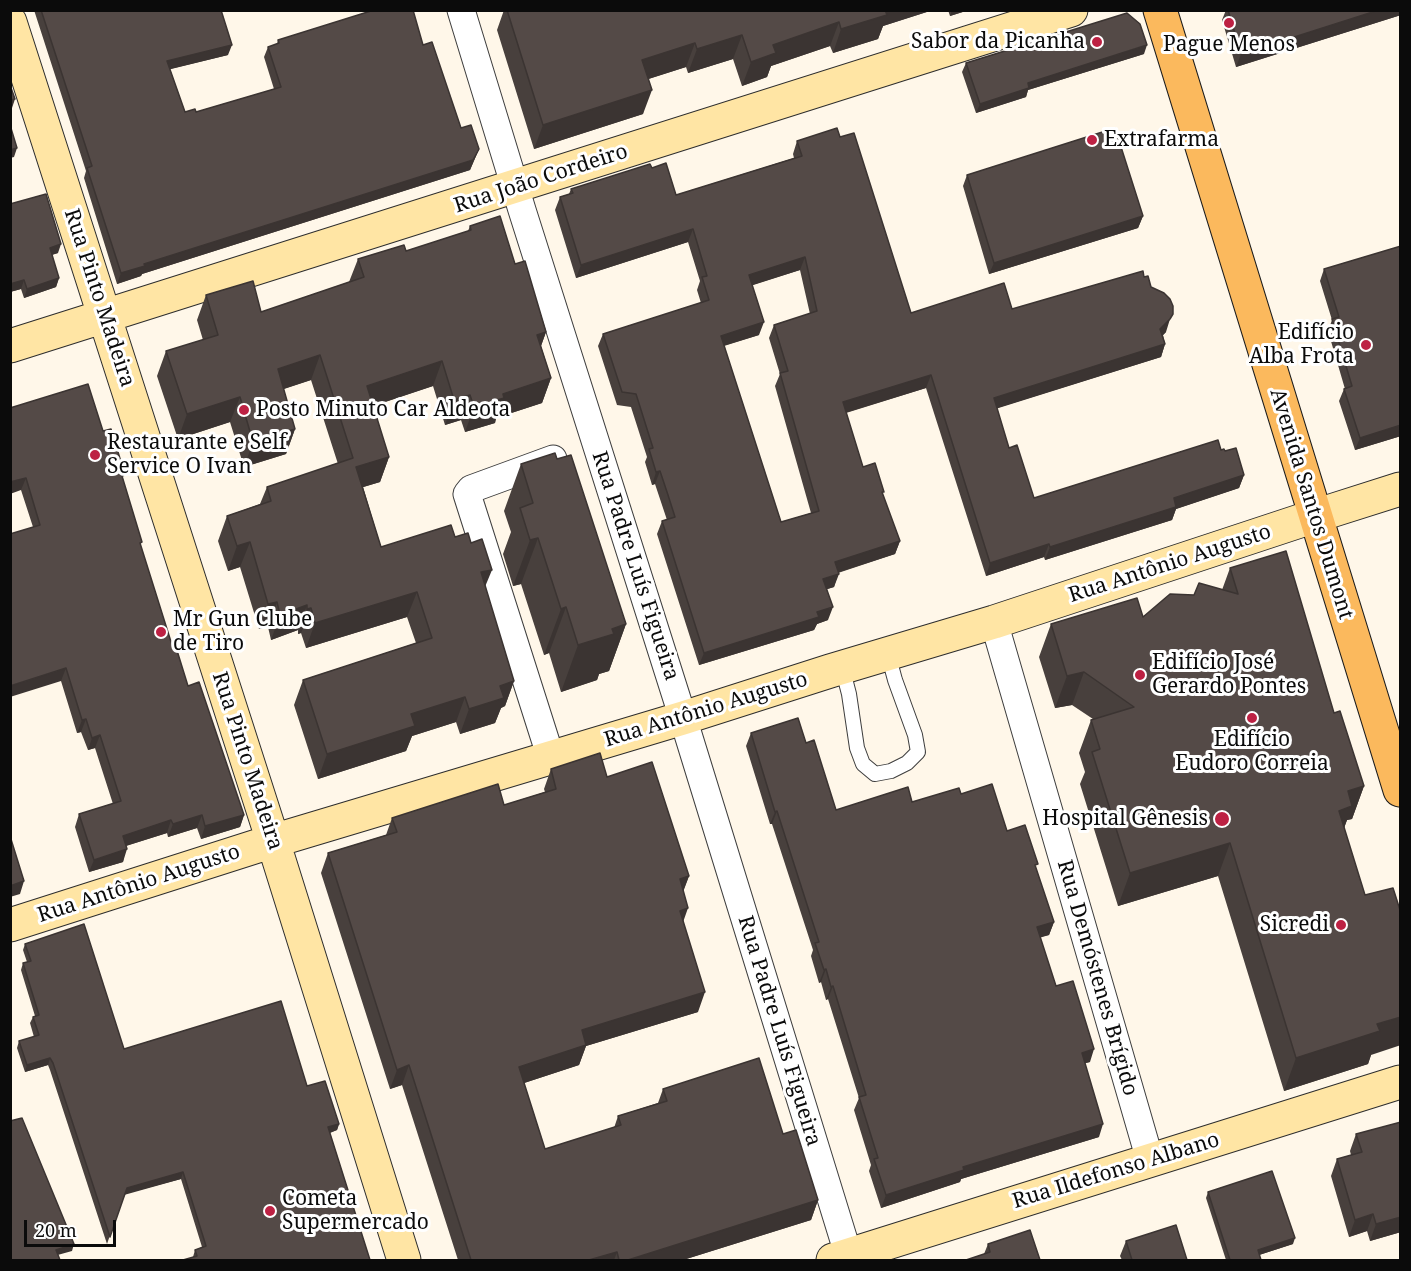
<!DOCTYPE html>
<meta charset="utf-8">
<style>
body{margin:0}
#map{position:relative;width:1411px;height:1271px;overflow:hidden;background:#fff7e9;font-family:"Noto Serif",serif}
canvas{display:block}
.frame{position:absolute;inset:0;border:12px solid #0b0b0b;pointer-events:none}
.scale{position:absolute;left:24px;top:1220px;width:92px;height:27px;box-sizing:border-box;border:3px solid #0b0b0b;border-top:0;padding-left:8px;font-size:18px;line-height:21px;white-space:nowrap;color:#0b0b0b;-webkit-text-stroke:4px #fff;paint-order:stroke}
</style>
<div id="map">
<canvas width="1411" height="1271"></canvas>
<div class="frame"></div>
<div class="scale">20 m</div>
</div>
<script>
const context = document.querySelector('canvas').getContext('2d');
context.lineJoin = 'round';
const toPath = rows => new Path2D(rows.map(r => 'M' + r).join(''));
function stroke(path, color, width, dash) { context.strokeStyle = color; context.lineWidth = width; context.lineCap = dash ? 'butt' : 'round'; context.setLineDash(dash || []); context.stroke(path); }
function fillPath(path, color) { context.fillStyle = color; context.fill(path, 'evenodd'); }
function label(font, color, halo, rows, align = 'center') {
  context.font = font + ' "Noto Serif",serif'; context.lineWidth = 6; context.setLineDash([]); context.textBaseline = 'middle'; context.strokeStyle = halo; context.fillStyle = color; for (const [text, x, y, turn = 0] of rows) {
    context.save(); context.translate(x, y); context.rotate((+turn || 0) * Math.PI / 180); context.textAlign = isNaN(turn) ? turn : align; if (halo) context.strokeText(text, 0, 0); context.fillText(text, 0, 0); context.restore();
  }
}
const lane = toPath([
 [842,667,849,694,857,748,863,764,875,774,891,771,907,763,918,752,915,735,895,680,888,654]
]);
const street = toPath([
 [461,10,522,210,683,718,850,1260],
 [994,622,1150,1160],
 [551,758,467,494,471,489,553,459]
]);
const secondary = toPath([
 [10,22,273,841,404,1260],
 [10,346,1071,10],
 [10,925,273,841,683,718,830,671,994,622,1315,516,1400,489],
 [833,1260,1400,1082]
]);
const primary = toPath([
 [1160,10,1400,790]
]);
stroke(lane, '#3e3e3e', 16);
stroke(street, '#3e3e3e', 29);
stroke(secondary, '#2d2d2d', 35);
stroke(primary, '#1c1c1c', 35);
stroke(lane, '#fff', 14);
stroke(street, '#fff', 27);
stroke(secondary, '#ffe5a4', 33);
stroke(primary, '#fbb95d', 33);
fillPath(toPath([
 [34,10,221,10,228,55,170,69,185,112,196,112,274,89,264,57,268,47,277,44,278,40,423,45,461,128,479,149,470,170,142,274,141,276,117,284,84,178,86,171],
 [504,10,933,10,883,26,878,39,833,53,830,46,771,66,767,77,742,86,733,59,688,73,686,67,648,79,643,114,534,149,497,30],
 [948,10,969,10,950,16],
 [1226,10,1401,10,1401,15,1236,67,1222,20],
 [1144,54,1028,90,1026,97,976,113,962,72,966,63],
 [797,141,911,313,1012,309,1166,332,1163,335,1165,344,1161,357,997,408,1009,448,1034,498,1221,450,1225,451,1244,475,1239,488,1176,509,1172,520,1045,560,1044,557,986,576,926,388,846,413,863,467,883,495,900,541,895,554,838,573,834,587,827,589,828,620,817,624,814,630,699,665,657,534,662,521,667,520,655,484,652,485,645,462,647,457,631,407,617,405,598,346,603,334,701,303,697,290,700,281,688,242,576,278,555,210,560,197,569,194,571,189,652,168,676,195,794,158,793,154],
 [800,270,810,314,774,325,769,338,780,374,775,386,811,513,781,522,724,346,759,335,752,285],
 [967,175,1143,216,1138,228,989,274,963,186],
 [10,204,58,253,52,255,59,278,56,287,24,298,21,289,10,292],
 [470,226,515,264,546,332,541,346,551,378,542,403,496,418,495,423,465,432,461,420,445,425,433,386,373,406,389,457,380,482,363,487,381,547,455,537,485,587,514,681,505,706,501,708,495,723,460,734,456,722,412,736,406,751,318,779,294,705,303,680,416,643,407,617,306,648,301,633,298,634,298,630,271,640,268,627,259,629,240,567,228,571,218,541,227,516,260,504,267,487,338,464,311,380,283,389,295,429,286,454,244,467,230,422,178,439,157,376,166,351,203,340,197,320,206,295,261,312,349,282,358,259,406,251,468,231],
 [1324,269,1401,436,1355,450,1339,401,1344,389,1345,389,1328,331,1332,320,1320,281],
 [10,408,103,431,123,481,141,547,172,645,188,686,244,815,240,827,201,839,197,828,168,837,167,833,126,846,123,862,89,872,75,827,79,814,113,804,95,748,88,750,81,732,77,733,61,681,33,527,21,490],
 [521,464,626,624,609,671,599,674,597,680,561,692,549,653,544,655,521,584,513,586,503,554,511,532,504,511],
 [1230,568,1334,713,1364,786,1352,819,1347,820,1344,828,1371,1055,1368,1064,1284,1091,1218,876,1118,906,1080,784,1085,772,1079,753,1091,720,1093,719,1072,705,1055,708,1039,657,1051,624,1143,617,1194,595,1222,590],
 [751,733,806,743,836,810,912,802,961,794,1007,831,1036,869,1054,922,1049,935,1040,937,1056,986,1090,1062,1085,1063,1099,1137,961,1179,960,1182,881,1208,869,1171,871,1165,854,1110,859,1098,828,999,826,1000,821,982,819,983,811,956,813,950,772,824,770,824,746,746],
 [551,769,607,777,689,876,683,891,683,923,698,1012,586,1046,579,1065,524,1083,545,1149,614,1128,618,1116,658,1103,663,1089,783,1134,818,1200,811,1220,683,1260,458,1260,402,1085,390,1089,321,873,328,853,386,835,392,818,504,805,545,792,544,789],
 [25,944,124,1049,307,1086,339,1124,337,1130,330,1133,370,1260,193,1257,195,1250,202,1247,181,1179,124,1194,107,1244,50,1070,48,1065,25,1072,17,1048,19,1041,34,1037,30,1023,33,1017,35,1016,21,970,23,963,27,962,23,950],
 [1356,1134,1401,1232,1370,1241,1367,1231,1349,1237,1331,1176,1337,1159,1351,1155,1350,1151],
 [1208,1192,1293,1244,1259,1255,1261,1260,1226,1260,1206,1198],
 [1126,1241,1187,1260,1122,1260,1120,1256],
 [988,1244,1040,1260,984,1254]
]), '#48403d');
fillPath(toPath([
 [881,10,933,10,883,26,878,39,833,53,841,29],
 [952,10,969,10,950,16],
 [1379,10,1401,10,1401,15,1236,67,1241,54],
 [839,22,830,46,771,66,767,77,742,86,751,62,773,45],
 [742,35,733,59,688,73,697,49],
 [695,43,686,67,633,84,642,60],
 [232,45,228,55,163,71,167,61],
 [1147,45,1144,54,1028,90,1026,97,976,113,980,104,1028,83],
 [652,90,643,114,534,149,543,125],
 [15,99,12,108,10,108,10,100],
 [17,148,14,157,10,158,10,150],
 [479,149,470,170,142,274,141,276,117,284,121,273,144,264],
 [1143,216,1138,228,989,274,994,263],
 [693,229,688,242,576,278,581,265],
 [61,244,58,253,47,256,50,248],
 [805,257,800,270,744,288,749,275],
 [59,278,56,287,24,298,27,289],
 [24,280,21,289,10,292,10,284],
 [1170,319,1166,332,1156,342,1160,329],
 [764,322,759,335,716,348,721,336],
 [546,332,537,357,537,335],
 [1165,344,1161,357,989,411,994,398],
 [320,355,311,380,269,394,278,369],
 [442,361,433,386,358,411,367,386],
 [931,375,926,388,838,415,843,402],
 [551,378,542,403,496,418,495,423,465,432,474,407,503,394],
 [470,395,461,420,445,425,454,400],
 [240,397,230,422,178,439,187,414],
 [1401,425,1401,436,1355,450,1360,438],
 [295,429,286,454,244,467,253,442],
 [389,457,380,482,347,492,356,467],
 [660,471,655,484,652,485,656,472],
 [1244,475,1239,488,1176,509,1172,520,1045,560,1050,547,1174,498],
 [26,478,21,490,10,494,10,482],
 [538,538,521,584,513,586,530,540],
 [900,541,895,554,830,575,835,562],
 [250,542,240,567,228,571,237,546],
 [1049,544,1044,557,986,576,990,563],
 [492,570,482,594,481,572],
 [839,574,834,587,818,592,823,579],
 [417,592,407,617,306,648,315,623],
 [277,602,268,627,259,629,268,604],
 [307,605,298,630,271,640,280,615],
 [566,607,549,653,544,655,561,609],
 [833,607,828,620,817,624,814,630,699,665,704,653],
 [311,608,301,633,298,634,307,609],
 [626,624,609,671,599,674,597,680,561,692,578,645,612,629],
 [66,668,61,681,10,697,10,686],
 [1084,672,1072,705,1055,708,1067,676],
 [514,681,505,706,501,708,495,723,460,734,469,709,500,686],
 [465,697,456,722,412,736,406,751,318,779,327,754,411,714],
 [86,719,81,732,77,733,82,720],
 [100,735,95,748,88,750,92,738],
 [1364,786,1352,819,1347,820,1340,839,1339,811,1348,791],
 [777,811,772,824,770,824,775,812],
 [202,815,197,828,168,837,173,824],
 [244,815,240,827,201,839,205,826],
 [171,820,167,833,119,848,123,836],
 [1230,843,1218,876,1118,906,1130,873],
 [127,849,123,862,89,872,94,860],
 [689,876,682,895,680,879],
 [24,881,20,894,10,897,10,886],
 [688,908,681,928,680,911],
 [1054,922,1049,935,1032,940,1037,927],
 [826,969,821,982,819,983,824,970],
 [833,986,828,999,826,1000,831,987],
 [705,992,698,1012,586,1046,579,1065,512,1087,519,1067,582,1030],
 [1401,1017,1401,1045,1371,1055,1368,1064,1284,1091,1296,1058,1377,1024],
 [1094,1049,1090,1062,1078,1065,1082,1053],
 [50,1058,48,1065,25,1072,27,1065],
 [409,1065,402,1085,390,1089,397,1070],
 [339,1124,337,1130,326,1134,328,1127],
 [1103,1124,1099,1137,961,1179,960,1182,881,1208,886,1195,963,1167],
 [183,1172,181,1179,124,1195,127,1188],
 [818,1200,811,1220,683,1260,628,1260],
 [1373,1214,1367,1231,1349,1237,1355,1220],
 [1401,1217,1401,1232,1370,1241,1376,1224],
 [1295,1238,1293,1244,1256,1256,1258,1250],
 [74,1244,72,1251,54,1256,56,1250],
 [617,1252,614,1260,589,1260]
]), '#3b3432');
const building = toPath([
 [41,10,221,10,232,45,167,61,185,112,195,109,196,112,281,87,268,47,279,43,278,40,374,10,413,10,423,45,432,42,461,128,471,125,479,149,473,160,144,264,145,266,121,273,87,168,92,166,41,10],
 [507,10,885,10,887,15,841,29,839,22,773,45,776,53,751,62,742,35,697,49,695,43,642,60,652,90,543,125,507,10],
 [1228,10,1379,10,1241,54,1228,10],
 [1127,13,1140,24,1147,45,1028,83,1029,88,980,104,966,63,1127,13],
 [10,85,15,99,10,100,10,85],
 [10,125,17,148,10,150,10,125],
 [837,128,840,137,854,133,911,313,1004,283,1012,309,1143,271,1144,277,1148,276,1151,287,1164,293,1170,299,1173,306,1173,314,1170,319,1160,329,1165,344,994,398,1009,448,1017,445,1034,498,1218,440,1221,450,1224,449,1225,451,1236,448,1244,475,1174,498,1176,507,1050,547,1049,544,990,563,931,375,843,402,863,467,875,463,884,492,882,492,900,541,835,562,839,574,823,579,833,607,817,612,819,617,704,653,662,521,675,517,668,495,660,471,656,472,649,449,653,448,636,394,622,392,603,334,709,300,702,277,707,276,693,229,581,265,560,197,573,193,571,189,650,164,652,168,666,163,676,195,802,156,797,141,837,128],
 [805,257,817,311,774,325,788,371,780,373,819,511,781,522,721,336,764,322,749,275,805,257],
 [1115,128,1143,216,994,263,967,175,1115,128],
 [46,194,61,244,50,248,59,278,27,289,24,280,10,284,10,204,46,194],
 [500,216,515,264,525,261,546,332,537,335,551,378,503,394,504,398,474,407,470,395,454,400,442,361,367,386,389,457,356,467,381,547,451,525,455,537,468,533,471,543,482,539,492,570,481,572,514,681,500,686,504,698,469,709,465,697,411,714,415,726,327,754,303,680,432,638,417,592,315,623,311,608,307,609,307,605,280,615,277,602,268,604,250,542,237,546,227,516,271,501,267,487,353,458,320,355,278,369,295,429,253,442,240,397,187,414,166,351,218,335,206,295,253,281,261,312,364,277,358,259,404,245,406,251,471,230,470,226,500,216],
 [1401,246,1401,425,1360,438,1344,389,1352,386,1332,319,1339,317,1324,269,1401,246],
 [88,384,103,431,111,429,125,475,122,476,142,542,140,543,172,645,175,644,188,686,199,682,244,815,205,826,202,815,173,824,171,820,123,836,127,849,94,860,79,814,121,801,100,735,92,738,86,719,82,720,66,668,10,686,10,534,40,525,26,478,10,482,10,408,88,384],
 [555,453,557,459,571,455,626,624,612,629,614,634,578,645,566,607,561,609,538,538,530,540,520,508,533,503,521,464,555,453],
 [1286,551,1334,713,1340,711,1364,786,1348,791,1352,806,1339,811,1365,895,1393,888,1401,913,1401,1017,1377,1024,1380,1031,1296,1058,1230,843,1130,873,1092,752,1100,749,1091,720,1134,707,1084,672,1067,676,1051,624,1137,598,1143,617,1170,594,1194,595,1199,583,1238,594,1230,568,1286,551],
 [798,718,806,743,814,740,836,810,908,787,912,802,959,788,961,794,992,784,1007,831,1025,825,1038,864,1035,865,1054,922,1037,927,1056,986,1073,981,1094,1049,1082,1053,1103,1124,963,1167,964,1170,886,1195,874,1159,878,1158,859,1097,866,1095,833,986,831,987,826,969,824,970,815,943,819,942,777,811,775,812,751,733,798,718],
 [600,753,607,777,652,762,689,876,680,879,688,908,680,911,705,992,582,1030,586,1045,519,1067,545,1149,621,1125,618,1116,667,1101,663,1089,759,1058,783,1134,796,1130,818,1200,628,1260,619,1260,617,1252,589,1260,471,1260,409,1065,397,1070,328,853,397,832,392,818,498,784,504,805,556,789,551,769,600,753],
 [10,836,24,881,10,886,10,836],
 [84,924,124,1049,281,1001,307,1086,325,1081,339,1124,328,1127,370,1260,183,1260,197,1256,195,1250,206,1246,183,1172,127,1188,110,1237,53,1063,50,1058,27,1065,19,1041,39,1035,33,1017,39,1015,23,963,31,961,25,944,84,924],
 [22,1118,74,1244,56,1250,60,1260,10,1260,10,1121,22,1118],
 [1401,1122,1401,1217,1376,1224,1373,1214,1355,1220,1337,1159,1362,1152,1356,1134,1401,1122],
 [1272,1171,1295,1238,1258,1250,1261,1260,1230,1260,1208,1192,1272,1171],
 [1176,1225,1187,1260,1132,1260,1126,1241,1176,1225],
 [1030,1230,1040,1260,966,1260,990,1252,988,1244,1030,1230]
]);
fillPath(building, '#544a47');
stroke(building, '#3b3432', 1.5);
for (const [x, y, r, color] of [
 [1229,23,6,"#bd2143"],
 [1097,42,6,"#bd2143"],
 [1092,140,6,"#bd2143"],
 [1366,345,6,"#bd2143"],
 [244,410,6,"#bd2143"],
 [95,455,6,"#bd2143"],
 [161,632,6,"#bd2143"],
 [1140,675,6,"#bd2143"],
 [1252,718,6,"#bd2143"],
 [1222,819,8,"#bd2143"],
 [1341,925,6,"#bd2143"],
 [270,1211,6,"#bd2143"]
]) { const dot = new Path2D(); dot.arc(x, y, r, 0, 2 * Math.PI); context.fillStyle = color; context.fill(dot); stroke(dot, '#fff', 2); }
label('21px', '#0b0b0b', '#fff', [
 ["Sabor da Picanha",1085,42,"right"],
 ["Pague Menos",1229,45,"center"],
 ["Extrafarma",1104,140],
 ["Edifício",1354,333,"right"],
 ["Alba Frota",1354,357,"right"],
 ["Posto Minuto Car Aldeota",256,410],
 ["Restaurante e Self",107,443],
 ["Service O Ivan",107,467],
 ["Mr Gun Clube",173,620],
 ["de Tiro",173,644],
 ["Edifício José",1152,663],
 ["Gerardo Pontes",1152,687],
 ["Edifício",1252,740,"center"],
 ["Eudoro Correia",1252,764,"center"],
 ["Hospital Gênesis",1208,819,"right"],
 ["Sicredi",1329,925,"right"],
 ["Cometa",282,1199],
 ["Supermercado",282,1223]
], 'left');
label('21px', '#0b0b0b', '#fff', [
 ["Rua João Cordeiro",541,179,-18],
 ["Rua Pinto Madeira",99,298,72],
 ["Avenida Santos Dumont",1311,504,73],
 ["Rua Antônio Augusto",1170,564,-18],
 ["Rua Padre Luís Figueira",635,566,72],
 ["Rua Antônio Augusto",706,710,-17],
 ["Rua Pinto Madeira",247,761,72],
 ["Rua Antônio Augusto",139,884,-18],
 ["Rua Demóstenes Brígido",1097,978,74],
 ["Rua Padre Luís Figueira",779,1031,73],
 ["Rua Ildefonso Albano",1116,1171,-17]
]);
</script>
